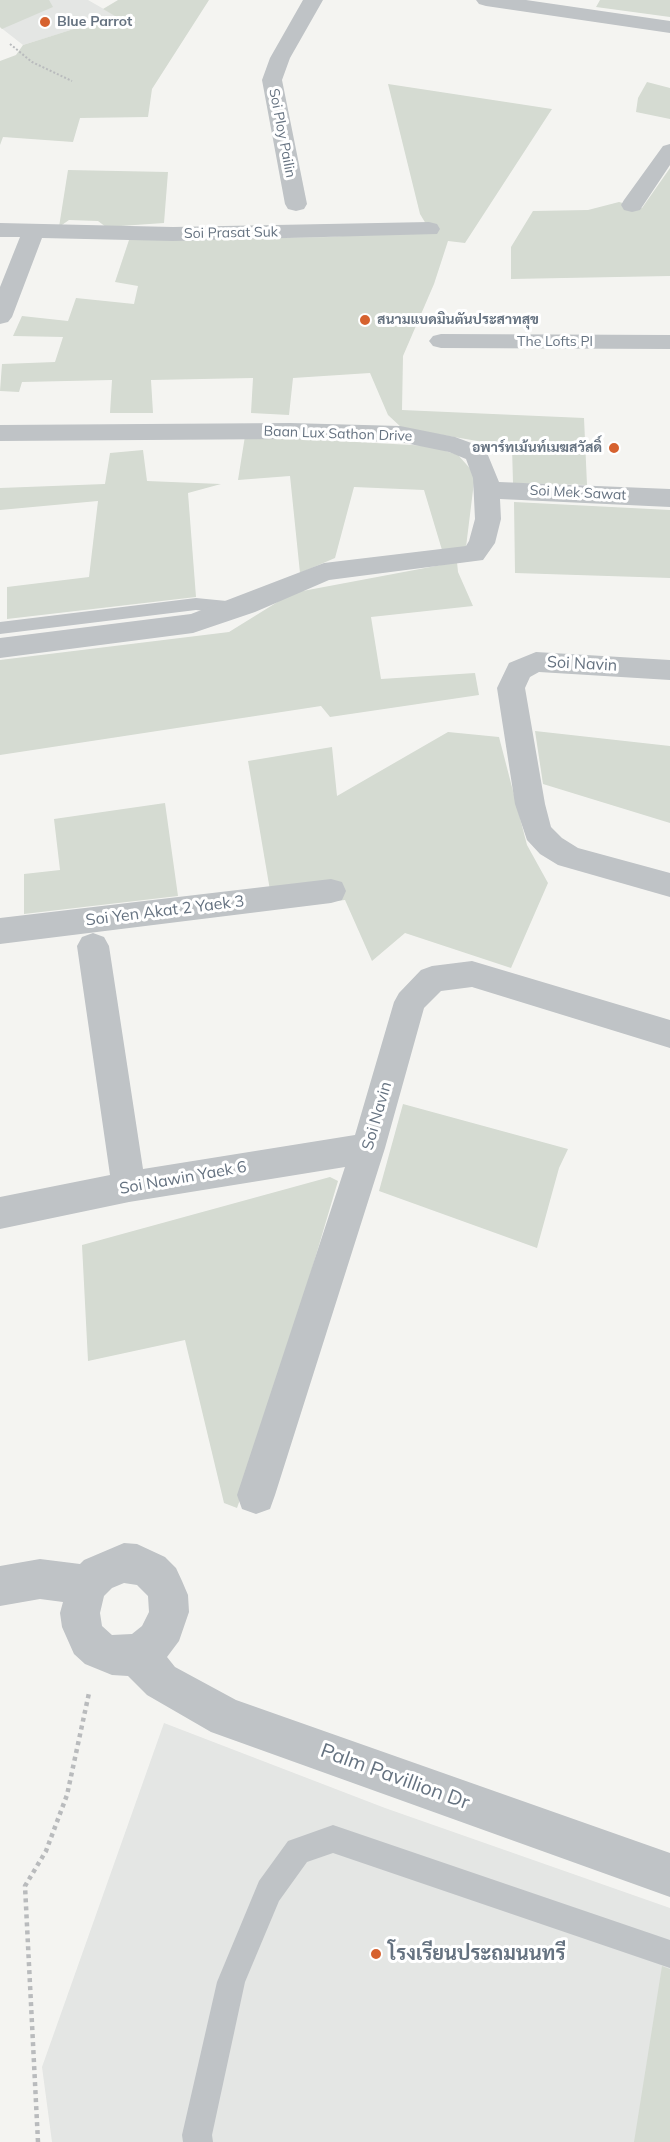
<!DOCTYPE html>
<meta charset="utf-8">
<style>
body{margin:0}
canvas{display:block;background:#f4f4f1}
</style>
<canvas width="670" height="2142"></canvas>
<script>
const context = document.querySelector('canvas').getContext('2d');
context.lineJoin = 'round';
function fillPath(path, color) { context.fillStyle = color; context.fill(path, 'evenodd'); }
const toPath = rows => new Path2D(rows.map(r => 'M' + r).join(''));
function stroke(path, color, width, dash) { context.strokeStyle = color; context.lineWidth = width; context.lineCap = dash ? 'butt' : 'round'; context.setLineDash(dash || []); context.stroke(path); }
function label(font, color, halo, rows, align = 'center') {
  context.font = font + ' Mulish,Sarabun,sans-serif'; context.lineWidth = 6; context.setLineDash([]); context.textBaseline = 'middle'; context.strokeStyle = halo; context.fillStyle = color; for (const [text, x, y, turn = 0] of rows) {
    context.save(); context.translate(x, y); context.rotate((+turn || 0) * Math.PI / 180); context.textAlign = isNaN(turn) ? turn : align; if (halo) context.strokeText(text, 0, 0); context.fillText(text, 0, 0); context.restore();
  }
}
fillPath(toPath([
 [0,0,88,0,116,16,23,45,0,27],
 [164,1723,385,1808,670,1908,670,2142,52,2142,42,2067]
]), '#e4e6e4');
fillPath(toPath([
 [0,0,49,0,53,7,2,29,0,27],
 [118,0,209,0,152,89,148,117,80,118,73,142,3,137,0,145,0,61,16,55,23,45,115,16,103,9],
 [600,0,670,0,670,17,596,7],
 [647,82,670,88,670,119,636,112,638,98],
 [388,84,552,109,465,243,448,241,434,284,403,356,402,410,584,418,587,485,513,483,512,447,402,428,388,415,370,373,293,378,289,415,251,413,253,378,151,380,153,413,110,413,112,380,22,382,19,392,0,391,2,364,55,362,63,337,13,336,22,316,68,321,76,298,134,304,138,286,115,282,129,240,330,237,429,229,420,214],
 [670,168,670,276,511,279,511,247,533,211,588,210,619,202,642,208],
 [68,170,168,172,164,223,106,227,98,221,69,220,59,227],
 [245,436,430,446,458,455,475,474,466,547,442,550,424,490,354,487,335,558,300,573,290,476,238,480],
 [143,450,147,481,221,484,188,493,196,597,7,619,7,587,89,577,98,501,0,510,0,488,105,484,110,453],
 [514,502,670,510,670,578,515,573],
 [457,562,458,572,473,606,371,617,381,679,475,673,479,695,330,717,321,706,0,755,0,660,229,632,292,593],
 [535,731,670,746,670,823,543,784],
 [448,732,499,737,527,845,548,883,511,968,405,933,372,961,345,900,273,908,248,761,332,747,337,796],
 [165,803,178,896,24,914,24,874,60,870,54,819],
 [403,1104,568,1149,559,1168,537,1248,379,1191],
 [330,1177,338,1181,260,1444,237,1508,224,1503,185,1340,88,1361,82,1245],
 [662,1966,670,1969,670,2142,634,2142]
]), '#d5dbd2');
stroke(toPath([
 [10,44,32,62,72,81]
]), '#b9bbbd', 2, [2, 2]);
stroke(toPath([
 [38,2142,25,1886,46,1851,67,1795,89,1693]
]), '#b9bbbd', 4.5, [4, 4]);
fillPath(toPath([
 [196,598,237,602,243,604,246,608,243,612,237,614,196,610,0,634,0,622,196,598],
 [333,1825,670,1940,670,1968,333,1853,307,1862,279,1901,245,1982,212,2135,213,2142,183,2142,182,2135,217,1982,259,1881,288,1841,333,1825]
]), '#bfc3c6');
fillPath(toPath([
 [303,0,323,0,290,58,282,80,307,204,304,209,296,211,288,209,285,204,262,80,270,58,303,0],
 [476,0,526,0,670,21,670,33,486,6,479,4,476,0],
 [670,144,670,165,640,210,632,212,624,210,621,205,624,200,663,146,670,144],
 [429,222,437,224,440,229,437,234,173,241,42,238,12,317,8,322,0,324,0,287,20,237,0,237,0,223,173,227,429,222],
 [441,334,670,335,670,349,441,348,433,346,429,341,433,336,441,334],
 [290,423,400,426,455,437,485,448,499,482,670,489,670,507,500,499,501,519,495,543,483,560,329,580,255,612,193,633,0,658,0,638,191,614,324,563,466,546,469,541,475,519,473,478,466,459,449,452,400,442,290,439,0,441,0,425,290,423],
 [536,652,670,660,670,680,539,672,530,677,525,688,545,804,551,827,562,838,578,848,670,873,670,897,558,865,540,854,527,840,515,804,497,688,509,663,536,652],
 [331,879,342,882,346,891,342,900,331,903,0,944,0,918,331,879],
 [93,933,104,937,109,946,143,1169,355,1135,394,1002,399,993,421,970,432,966,472,961,670,1020,670,1048,472,987,441,991,424,1008,385,1148,275,1495,270,1509,256,1514,242,1509,237,1495,345,1167,129,1202,0,1229,0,1197,110,1175,77,946,82,937,93,933],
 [124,1543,137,1544,165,1557,176,1568,182,1581,188,1595,189,1612,179,1641,167,1657,175,1667,236,1700,670,1853,670,1897,211,1732,147,1695,128,1676,112,1675,85,1664,74,1654,62,1627,60,1613,63,1602,40,1599,0,1606,0,1566,40,1559,80,1564,84,1560,124,1543],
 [124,1583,137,1585,148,1596,149,1612,142,1626,132,1634,112,1635,102,1626,100,1613,104,1596,112,1588,124,1583]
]), '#bfc3c6');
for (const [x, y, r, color] of [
 [45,22,6,"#d6622f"],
 [365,320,6,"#d6622f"],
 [614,448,6,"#d6622f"],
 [376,1954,6,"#d6622f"]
]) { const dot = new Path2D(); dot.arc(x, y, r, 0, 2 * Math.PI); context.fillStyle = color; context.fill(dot); stroke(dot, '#fff', 2); }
label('bold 14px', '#657280', '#fff', [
 ["Blue Parrot",57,22],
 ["สนามแบดมินตันประสาทสุข",377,320],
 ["อพาร์ทเม้นท์เมฆสวัสดิ์",602,448,"right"]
], 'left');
label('14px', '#657280', '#fff', [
 ["Soi Ploy Pailin",282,133,79],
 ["Soi Prasat Suk",231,233,-1],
 ["The Lofts Pl",555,342],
 ["Baan Lux Sathon Drive",338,434,2],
 ["Soi Mek Sawat",578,493,3]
]);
label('16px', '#657280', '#fff', [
 ["Soi Navin",582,664,3],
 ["Soi Yen Akat 2 Yaek 3",165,911,-7],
 ["Soi Navin",377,1116,-74],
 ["Soi Nawin Yaek 6",183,1178,-10]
]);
label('20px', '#657280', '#fff', [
 ["Palm Pavillion Dr",395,1777,20]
]);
label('bold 20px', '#657280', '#fff', [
 ["โรงเรียนประถมนนทรี",388,1954]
], 'left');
</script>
